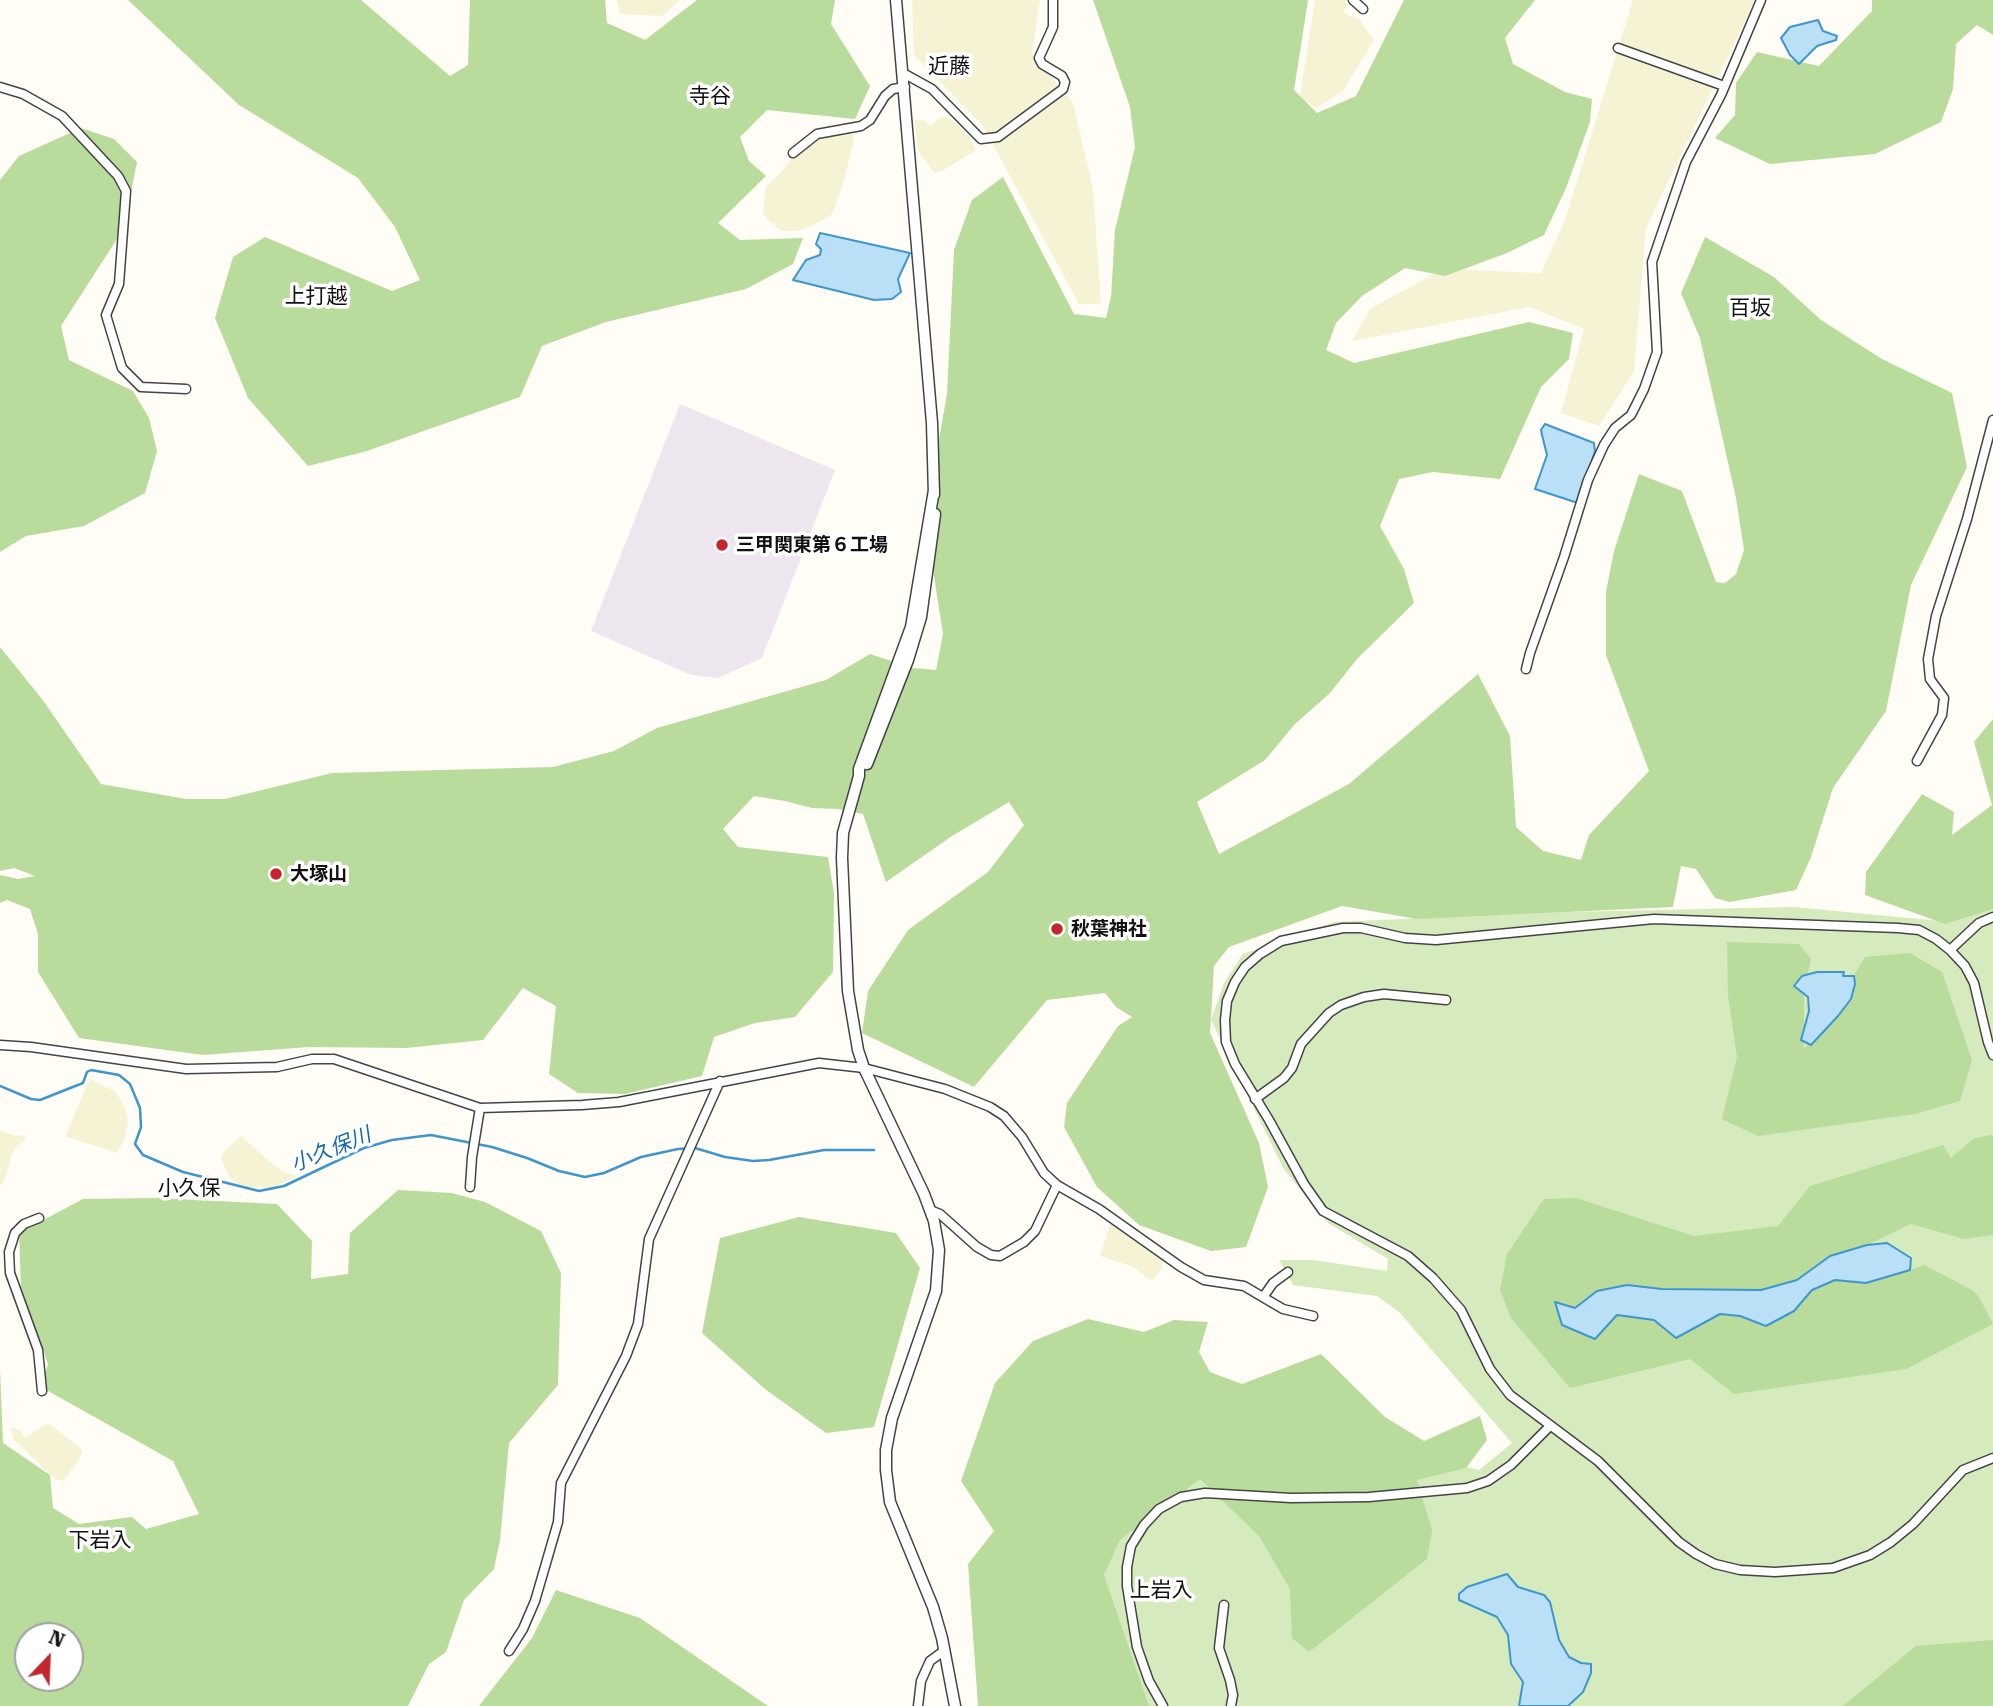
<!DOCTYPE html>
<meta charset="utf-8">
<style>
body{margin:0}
#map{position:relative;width:1993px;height:1706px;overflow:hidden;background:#fffdf5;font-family:"Roboto Serif",serif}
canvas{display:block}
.north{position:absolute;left:14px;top:1622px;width:70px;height:70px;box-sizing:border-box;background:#fff;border:2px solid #a0a0a0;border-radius:50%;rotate:23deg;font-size:19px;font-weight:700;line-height:28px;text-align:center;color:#111}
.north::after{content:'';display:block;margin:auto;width:24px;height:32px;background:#c4262e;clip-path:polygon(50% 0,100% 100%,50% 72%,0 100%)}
</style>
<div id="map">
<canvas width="1993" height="1706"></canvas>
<div class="north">N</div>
</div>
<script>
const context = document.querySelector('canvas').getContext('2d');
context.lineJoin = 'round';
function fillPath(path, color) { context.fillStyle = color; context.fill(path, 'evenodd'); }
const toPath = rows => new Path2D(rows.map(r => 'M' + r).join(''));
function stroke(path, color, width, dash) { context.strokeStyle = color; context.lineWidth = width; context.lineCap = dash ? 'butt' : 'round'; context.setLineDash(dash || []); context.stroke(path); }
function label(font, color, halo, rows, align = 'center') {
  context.font = font + ' "Roboto Serif","Noto Sans JP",serif'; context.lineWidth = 7; context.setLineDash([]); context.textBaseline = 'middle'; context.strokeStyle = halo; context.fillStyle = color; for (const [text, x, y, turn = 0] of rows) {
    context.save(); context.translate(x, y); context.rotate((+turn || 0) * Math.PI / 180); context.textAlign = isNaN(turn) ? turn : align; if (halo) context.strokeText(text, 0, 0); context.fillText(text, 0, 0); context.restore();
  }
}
fillPath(toPath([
 [680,404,835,470,762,658,718,678,691,675,591,631]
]), '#eee6ef');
fillPath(toPath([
 [617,0,680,0,662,16,620,14],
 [912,0,1040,0,1032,54,1073,103,1093,189,1101,304,1079,304,983,126,914,55],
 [1315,0,1347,0,1344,13,1359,19,1374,40,1343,91,1317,108,1300,97],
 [1633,0,1755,0,1646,228,1634,371,1599,426,1561,413,1584,329,1529,307,1352,341,1370,309,1443,269,1541,273,1565,220],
 [944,117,952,119,970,138,976,150,942,171,934,173,917,149,915,120,923,120,931,126,939,118],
 [853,134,854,138,845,177,835,208,831,215,814,225,798,231,782,231,767,219,763,213,765,190,768,184,779,175,791,159,812,142,827,136],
 [90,1079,116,1092,126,1110,128,1122,125,1138,117,1153,65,1136],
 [0,1130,15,1136,25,1135,25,1139,13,1151,4,1181,0,1186],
 [241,1136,269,1161,284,1172,297,1176,272,1188,244,1187,236,1183,228,1175,221,1158,223,1153],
 [1110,1224,1163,1261,1162,1269,1152,1281,1131,1266,1100,1256],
 [48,1423,83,1450,79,1460,63,1481,55,1479,14,1440,10,1427,21,1431,25,1438]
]), '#f6f3d4');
fillPath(toPath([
 [1993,903,1993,1706,1028,1706,1004,1500,1386,1448,1479,1470,1512,1443,1399,1312,1377,1296,1293,1285,1279,1260,1313,1260,1387,1271,1388,1259,1328,1223,1283,1168,1211,1020,1224,983,1243,954,1334,922,1565,912,1794,907,1950,922]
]), '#d5ebbd');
fillPath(toPath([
 [128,0,361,0,450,76,468,65,470,0,605,0,607,23,645,40,697,0,835,0,831,24,870,86,855,119,767,110,740,137,749,161,766,176,718,223,740,240,803,238,793,264,746,289,606,322,542,346,520,397,367,451,308,466,248,398,215,318,233,257,265,237,392,291,420,280,395,227,358,178,239,105],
 [1093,0,1308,0,1294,90,1317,113,1356,96,1404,0,1535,0,1505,38,1513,64,1565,92,1592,99,1590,122,1566,188,1544,235,1507,253,1445,276,1405,268,1362,296,1336,323,1326,350,1354,363,1529,322,1573,333,1569,359,1541,387,1500,479,1433,472,1399,479,1380,526,1404,569,1414,603,1357,659,1330,693,1295,724,1265,760,1197,802,1219,854,1349,784,1478,674,1510,736,1516,827,1543,851,1581,860,1589,835,1649,771,1606,655,1606,592,1614,551,1639,474,1682,491,1716,582,1725,583,1736,574,1744,550,1736,498,1700,338,1681,293,1705,237,1774,277,1821,320,1882,359,1952,393,1967,467,1911,585,1886,711,1833,788,1811,857,1796,890,1730,902,1715,898,1696,869,1681,866,1673,907,1417,919,1342,906,1229,947,1214,966,1210,1033,1259,1143,1268,1187,1246,1247,1211,1251,1139,1225,1097,1187,1064,1127,1067,1103,1118,1026,1132,1017,1116,1007,1105,993,1047,1000,974,1087,862,1033,868,991,908,930,988,872,1024,825,1009,802,952,836,886,882,863,814,838,809,812,808,785,801,754,796,723,829,738,847,828,857,834,893,833,972,795,1017,755,1023,714,1037,702,1076,625,1094,578,1093,549,1074,556,1006,523,988,483,1040,406,1048,309,1047,203,1055,79,1038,38,972,38,934,30,909,7,900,0,903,0,875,18,879,35,876,14,868,0,871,0,647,42,699,101,784,186,799,225,799,332,773,553,767,614,751,657,728,826,680,870,654,913,668,936,670,943,634,925,518,947,394,954,250,972,200,1003,177,1074,314,1106,318,1111,297,1115,230,1135,147,1130,107],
 [1872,0,1993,0,1993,35,1977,25,1956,44,1953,89,1941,122,1875,154,1770,164,1715,138,1735,115,1736,83,1757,52,1819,66,1872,11],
 [81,128,114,139,137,162,124,228,61,326,69,360,133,391,149,418,157,451,145,493,84,526,26,536,0,552,0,180,19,156],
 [1993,719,1993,909,1945,924,1865,895,1866,872,1922,794,1954,812,1952,835,1992,805,1974,742],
 [1727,942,1799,944,1811,959,1804,991,1804,1049,1824,1025,1865,957,1910,953,1942,972,1972,1060,1960,1101,1915,1114,1758,1136,1722,1119,1737,1057,1728,996],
 [1990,1135,1993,1136,1993,1235,1964,1239,1911,1224,1867,1245,1830,1256,1797,1280,1761,1290,1662,1289,1627,1285,1597,1291,1575,1308,1555,1302,1562,1325,1617,1315,1654,1320,1677,1338,1720,1314,1740,1316,1766,1326,1794,1311,1812,1290,1835,1280,1866,1283,1902,1273,1924,1265,1972,1290,1979,1297,1993,1324,1906,1369,1734,1394,1690,1359,1570,1388,1511,1318,1500,1290,1507,1254,1544,1199,1576,1198,1694,1236,1778,1226,1810,1186,1943,1145,1951,1158,1973,1139],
 [398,1190,452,1193,485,1202,541,1231,561,1273,558,1385,509,1443,500,1540,494,1569,464,1600,446,1652,429,1664,408,1706,0,1706,0,1369,3,1443,50,1475,53,1508,79,1524,132,1517,146,1529,199,1514,173,1461,41,1387,48,1364,21,1289,19,1233,83,1199,157,1198,277,1204,312,1241,311,1279,348,1274,350,1233],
 [28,1636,70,1636,70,1678,28,1678],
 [799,1217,896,1233,920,1268,874,1427,826,1433,765,1389,702,1333,720,1238],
 [1088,1319,1144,1332,1174,1320,1208,1322,1199,1352,1210,1372,1242,1384,1321,1354,1385,1417,1424,1441,1480,1416,1487,1440,1466,1468,1417,1480,1432,1530,1427,1559,1309,1652,1292,1638,1290,1589,1259,1536,1200,1479,1120,1540,1104,1575,1149,1706,978,1706,968,1564,994,1531,961,1481,995,1383,1033,1341],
 [556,1590,640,1618,768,1706,479,1706,532,1638],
 [1993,1640,1993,1706,1843,1706,1916,1646]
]), '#b9dc9c');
const water = toPath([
 [1818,20,1823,31,1837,36,1836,40,1817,46,1799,64,1790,55,1781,38,1790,27,1818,20],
 [820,233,910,253,898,279,901,292,892,299,874,300,793,280,806,260,820,255,821,249,816,244,820,233],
 [1545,424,1594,443,1595,451,1578,503,1535,489,1547,455,1542,435,1541,430,1545,424],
 [1817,972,1844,972,1843,976,1854,976,1855,984,1851,999,1838,1016,1811,1045,1801,1040,1809,1011,1808,997,1794,986,1802,976,1817,972],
 [1887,1243,1911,1258,1910,1270,1866,1283,1835,1280,1812,1290,1794,1311,1766,1326,1740,1316,1720,1314,1676,1338,1654,1320,1617,1315,1595,1339,1562,1325,1555,1302,1575,1308,1597,1291,1627,1285,1662,1289,1761,1290,1797,1280,1830,1256,1867,1245,1887,1243],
 [1507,1574,1518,1587,1544,1595,1550,1602,1559,1640,1569,1657,1581,1663,1591,1664,1591,1673,1583,1692,1568,1706,1519,1706,1523,1682,1511,1664,1508,1635,1497,1617,1459,1600,1459,1594,1467,1587,1507,1574]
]);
fillPath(water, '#b9e0f7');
stroke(water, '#3f96cf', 2);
stroke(toPath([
 [0,1086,31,1099,40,1100,83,1083,87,1072,91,1070,119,1075,130,1084,140,1108,141,1127,135,1144,143,1155,183,1172,259,1191,284,1186,364,1148,392,1140,431,1135,492,1147,527,1158,559,1171,585,1177,604,1173,641,1157,678,1149,695,1148,725,1157,753,1161,769,1160,824,1150,874,1150]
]), '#3f96cf', 2.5);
const minor = toPath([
 [1353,0,1363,9],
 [1618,48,1724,86],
 [903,73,932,89,981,139,998,137,1063,89,1065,82,1062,76,1042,64,1039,58,1053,27,1053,0],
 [0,87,23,94,62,116,118,176,126,191,119,284,106,315,122,368,141,387,186,389],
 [793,153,817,134,861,126,870,120,885,96,893,89,905,87],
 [1526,669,1530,653,1564,557,1588,480,1604,445,1615,428,1631,415,1644,389,1657,352,1652,262,1686,162,1721,95,1761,0],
 [1917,761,1942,715,1944,698,1930,679,1928,659,1936,616,1967,519,1993,420],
 [1950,950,1979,923,1993,917],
 [0,1045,31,1047,186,1069,277,1067,312,1059,334,1059,480,1108,582,1105,619,1102,819,1063,864,1068,945,1089,990,1107,1004,1116,1022,1137,1044,1173,1057,1185,1099,1209,1181,1267,1204,1280,1244,1286,1283,1309,1313,1316],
 [1993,1055,1988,1042,1974,983,1965,966,1950,950,1936,939,1919,930,1898,928,1654,919,1436,940,1405,938,1361,928,1343,928,1281,941,1260,954,1245,967,1235,982,1227,1001,1225,1020,1226,1042,1235,1064,1269,1120,1304,1184,1323,1211,1408,1256,1433,1278,1461,1310,1490,1369,1510,1395,1598,1461,1679,1542,1696,1554,1715,1564,1740,1570,1775,1572,1833,1568,1870,1555,1891,1542,1913,1524,1963,1470,1993,1458],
 [1255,1099,1284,1078,1292,1068,1301,1044,1329,1013,1341,1005,1364,997,1384,994,1446,1000],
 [470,1187,472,1157,480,1108],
 [930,1210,940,1214,977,1247,991,1255,1000,1256,1024,1242,1035,1231,1057,1185],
 [39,1218,24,1224,15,1233,9,1252,10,1273,38,1350,42,1391],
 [1264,1296,1273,1283,1288,1272],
 [1224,1605,1219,1648,1230,1680,1233,1695,1231,1706],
 [509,1651,523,1629,535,1601,558,1522,561,1483,626,1356,638,1324,649,1239,720,1081],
 [918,1706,921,1681,930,1661,945,1650],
 [1163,1706,1149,1681,1137,1647,1127,1586,1127,1567,1131,1546,1144,1525,1159,1509,1181,1497,1205,1493,1291,1498,1369,1497,1467,1488,1488,1481,1511,1465,1550,1426]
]);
const tertiary = toPath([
 [896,0,932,423,934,495],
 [934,490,911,627,859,769,859,776,843,833,842,858,848,991,858,1050,864,1068,924,1194,934,1221,939,1250,936,1291,892,1418,886,1450,886,1470,890,1502,933,1607,942,1638,955,1706],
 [867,764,908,660,921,617,935,514]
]);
stroke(minor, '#444', 11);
stroke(tertiary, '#444', 13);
stroke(minor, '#fff', 8);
stroke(tertiary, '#fff', 10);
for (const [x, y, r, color] of [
 [722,545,7,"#c4262e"],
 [276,874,7,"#c4262e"],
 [1057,929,7,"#c4262e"]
]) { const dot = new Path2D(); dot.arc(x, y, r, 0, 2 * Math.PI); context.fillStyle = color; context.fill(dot); stroke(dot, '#fff', 2.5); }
label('bold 19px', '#111', '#fff', [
 ["三甲関東第６工場",736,545],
 ["大塚山",290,874],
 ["秋葉神社",1071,929]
], 'left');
label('21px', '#111', '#fff', [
 ["近藤",949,67],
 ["寺谷",710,97],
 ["上打越",316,297],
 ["百坂",1750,309],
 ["小久保",189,1189],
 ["下岩入",100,1541],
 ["上岩入",1161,1591]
]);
label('italic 21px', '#1768a6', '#fff', [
 ["小久保川",331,1150,-22]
]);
</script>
